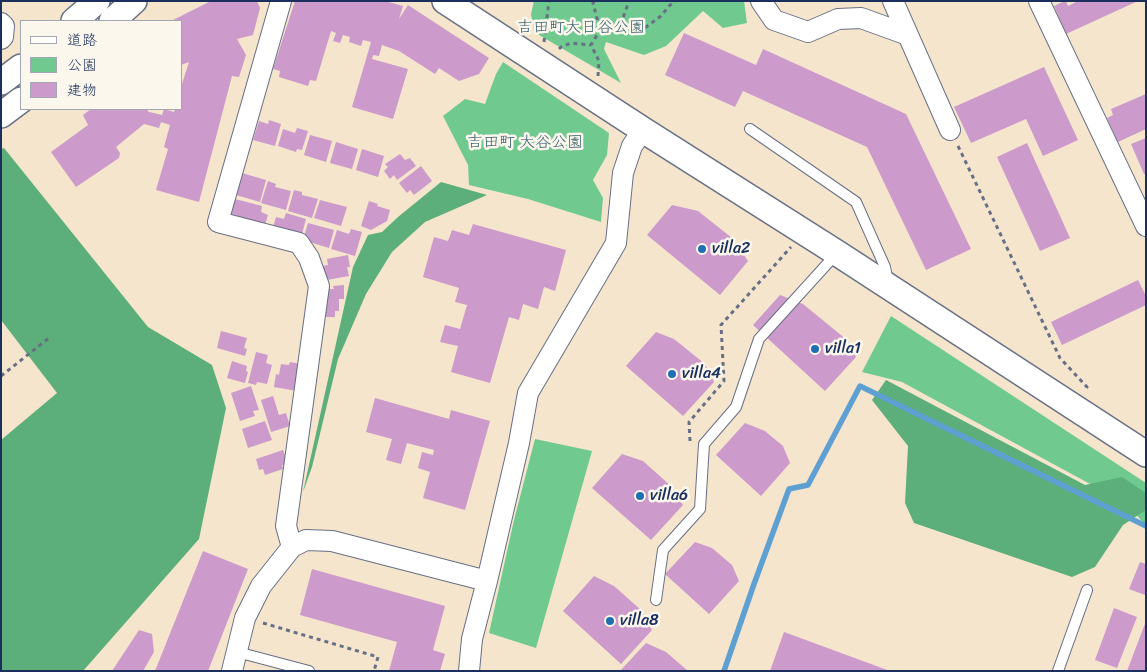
<!DOCTYPE html>
<meta charset="utf-8">
<style>
body{margin:0}
#map{position:relative;width:1147px;height:672px;overflow:hidden;background:#f5e5cd;font-family:Sriracha,"Klee One",sans-serif}
canvas{display:block}
.frame{position:absolute;inset:0;border:2px solid #1b2f5e;pointer-events:none}
.legend{position:absolute;left:20px;top:20px;width:162px;height:90px;box-sizing:border-box;background:#fbf7ec;border:1px solid #a1a7b3;margin:0;padding:6px 9px;list-style:none;font-size:15px;color:#1b2f5e}
.legend li{display:flex;align-items:center;gap:10px;height:25px}
.legend b{width:25px;border:1px solid #a1a7b3}
</style>
<div id="map">
<canvas width="1147" height="672"></canvas>
<div class="frame"></div>
<ul class="legend">
<li><b style="height:6px;background:#fff"></b>道路</li>
<li><b style="height:14px;background:#70ca90"></b>公園</li>
<li><b style="height:14px;background:#cc9acb"></b>建物</li>
</ul>
</div>
<script>
const context = document.querySelector('canvas').getContext('2d');
context.lineJoin = 'round';
function fillPath(path, color) { context.fillStyle = color; context.fill(path, 'evenodd'); }
const toPath = rows => new Path2D(rows.map(r => 'M' + r).join(''));
function stroke(path, color, width, dash) { context.strokeStyle = color; context.lineWidth = width; context.lineCap = dash ? 'butt' : 'round'; context.setLineDash(dash || []); context.stroke(path); }
function label(font, color, halo, rows, align = 'center') {
  context.font = font + ' Sriracha,"Klee One",sans-serif'; context.lineWidth = 5; context.setLineDash([]); context.textBaseline = 'middle'; context.strokeStyle = halo; context.fillStyle = color; for (const [text, x, y, turn = 0] of rows) {
    context.save(); context.translate(x, y); context.rotate((+turn || 0) * Math.PI / 180); context.textAlign = isNaN(turn) ? turn : align; if (halo) context.strokeText(text, 0, 0); context.fillText(text, 0, 0); context.restore();
  }
}
fillPath(toPath([
 [534,1,744,1,747,23,723,28,703,11,666,46,644,55,606,42,604,49,621,83,534,32,531,14],
 [503,62,609,133,607,155,593,180,603,198,601,222,528,199,469,185,468,165,443,116,465,99,485,104,496,74],
 [891,316,1146,483,1146,526,1127,504,902,382,862,372],
 [535,439,592,451,536,648,489,633,514,520]
]), '#70ca90');
fillPath(toPath([
 [4,148,148,327,212,365,226,408,199,539,83,671,1,671,1,440,57,393,1,320,1,149],
 [441,182,487,195,425,222,392,252,366,294,338,359,312,467,303,492,353,267,368,235,382,232,398,217],
 [886,380,1085,485,1122,477,1146,493,1146,510,1123,525,1095,567,1072,577,914,523,905,503,908,446,872,400]
]), '#5cae7a');
stroke(toPath([
 [724,671,754,584,789,489,808,485,860,386,1146,526]
]), '#5da0d1', 5.5);
fillPath(toPath([
 [211,1,257,1,260,8,253,35,237,39,246,55,239,77,232,76,199,202,156,190,168,149,164,147,170,125,161,122,159,128,144,124,116,147,120,153,119,158,76,187,51,152,88,125,83,115,91,109,146,109,149,112,162,115,164,109,174,112,175,109,181,109,181,87,189,62,181,65,181,21,171,21],
 [295,1,385,1,403,6,399,19,408,5,489,58,479,74,459,81,439,68,435,74,399,51,382,45,379,56,373,55,372,59,408,69,393,119,352,107,371,42,363,40,361,46,349,42,350,37,343,35,340,43,333,41,336,33,331,31,316,81,310,80,308,86,279,77,280,71,273,69],
 [1065,1,1066,1,1068,6,1078,1,1138,1,1066,34,1054,6],
 [684,33,756,65,763,49,906,114,971,249,926,270,867,147,743,91,735,107,665,75],
 [1044,67,1078,140,1043,156,1026,119,971,143,954,107],
 [1146,94,1146,129,1118,142,1107,118,1113,115,1111,109],
 [269,120,281,124,275,146,253,140,259,121,268,124],
 [297,128,308,131,302,150,297,149,296,152,278,146,283,129,295,133],
 [310,135,332,141,326,162,304,155],
 [1146,138,1146,174,1144,174,1131,144],
 [336,142,358,149,352,169,330,163],
 [1027,143,1070,238,1040,251,997,157],
 [362,149,384,156,378,177,356,170],
 [400,154,405,160,410,158,416,166,397,180,394,175,390,179,384,171,388,167,385,164],
 [421,166,432,181,414,195,410,190,407,193,399,183],
 [242,173,266,180,260,202,236,195],
 [268,181,276,184,275,187,291,191,286,210,261,203],
 [294,190,302,192,302,195,318,199,312,218,288,211],
 [235,199,262,206,261,212,268,215,264,228,237,220,238,216,231,214],
 [320,200,347,207,341,226,314,218],
 [369,201,378,204,377,206,390,210,387,221,371,230,361,226],
 [672,205,698,211,732,238,748,261,720,295,647,235],
 [286,213,306,219,302,234,272,231,276,217,284,219],
 [308,223,334,230,329,248,303,240],
 [473,224,566,250,555,291,544,287,538,309,523,304,519,320,509,317,490,383,451,372,458,346,440,342,445,325,460,329,467,305,455,302,459,288,423,277,434,237,448,241,452,230,469,235],
 [351,229,362,232,355,256,331,249,337,230,349,234],
 [348,255,350,267,347,267,349,276,321,281,318,267,328,265,327,259],
 [1138,280,1146,296,1146,305,1062,345,1051,322],
 [344,285,344,299,339,299,339,311,335,311,335,317,322,317,321,289,334,289,333,286],
 [780,295,803,304,847,340,856,357,825,391,753,325],
 [221,331,247,338,244,348,247,349,245,356,217,348],
 [656,332,674,339,705,364,714,382,683,416,626,366],
 [256,352,268,355,266,363,272,365,267,384,257,382,256,385,248,383],
 [232,361,247,366,246,371,248,372,245,383,227,378],
 [290,362,301,364,297,391,274,387,276,374,279,375,281,364,289,365],
 [251,386,259,410,253,411,255,416,240,421,231,393],
 [273,396,279,415,286,413,290,426,271,432,261,400],
 [375,398,449,419,451,410,490,421,465,510,423,498,430,472,418,468,422,452,433,455,434,450,407,443,401,464,386,460,392,439,366,432],
 [265,421,272,440,248,448,242,429],
 [745,423,765,431,783,446,790,463,761,496,716,455],
 [283,450,288,464,282,465,283,469,265,475,263,469,259,470,256,459],
 [622,454,643,461,672,487,683,505,651,540,592,488],
 [695,542,712,548,732,565,739,581,709,614,665,574],
 [203,551,248,569,208,671,155,671],
 [1140,562,1146,564,1145,595,1129,589],
 [312,569,445,606,433,650,445,654,440,671,389,671,397,642,300,615],
 [594,576,614,586,641,610,652,630,621,664,563,611],
 [1114,608,1137,617,1117,668,1095,660],
 [1146,621,1146,671,1127,671],
 [139,630,152,634,154,652,143,671,112,671],
 [784,632,890,671,770,671],
 [646,643,666,652,688,671,620,671]
]), '#cc9acb');
const service = toPath([
 [750,129,856,202,885,267,888,283],
 [656,600,663,550,700,509,704,444,736,407,759,339,837,253],
 [237,652,309,671],
 [1058,671,1087,590]
]);
const minor = toPath([
 [281,1,218,222,299,243,309,258,319,286,286,526,292,547],
 [761,1,774,20,808,32,838,19,861,18,908,35],
 [893,1,950,130],
 [1039,1,1146,226],
 [1,23,4,26,3,37,1,39],
 [232,671,245,618,261,586,292,547,306,540,332,541,487,581],
 [469,671,472,639,487,581,519,443,528,393,616,243,623,173,632,146,643,130]
]);
const tertiary = toPath([
 [445,1,643,130,837,253,1146,454],
 [74,21,97,1],
 [112,21,134,1],
 [1,82,21,67],
 [1,115,21,100]
]);
stroke(service, '#676f85', 12);
stroke(minor, '#676f85', 22);
stroke(tertiary, '#676f85', 28);
stroke(toPath([
 [594,1,593,3,600,30],
 [618,32,629,1],
 [544,42,549,1],
 [559,49,561,47,571,43,591,45],
 [598,76,599,61,591,45,600,30,628,32,646,27,661,16,669,6,675,1],
 [958,146,1060,358,1087,387,1085,391],
 [1,376,49,338],
 [690,441,689,422,724,381,721,325,791,247],
 [263,623,378,657,374,671]
]), '#676f85', 3, [4, 4]);
stroke(service, '#fff', 10);
stroke(minor, '#fff', 20);
stroke(tertiary, '#fff', 25);
for (const [x, y, r, color] of [
 [702,249,5,"#1f6fb2"],
 [815,349,5,"#1f6fb2"],
 [672,374,5,"#1f6fb2"],
 [640,496,5,"#1f6fb2"],
 [610,621,5,"#1f6fb2"]
]) { const dot = new Path2D(); dot.arc(x, y, r, 0, 2 * Math.PI); context.fillStyle = color; context.fill(dot); stroke(dot, '#fbf7ec', 2); }
label('16px', '#355e6d', '#fbf7ec', [
 ["吉田町大日谷公園",581,28],
 ["吉田町 大谷公園",525,143]
]);
label('16px', '#1b2f5e', '#fbf7ec', [
 ["villa2",712,249],
 ["villa1",825,349],
 ["villa4",682,374],
 ["villa6",650,496],
 ["villa8",620,621]
], 'left');
</script>
